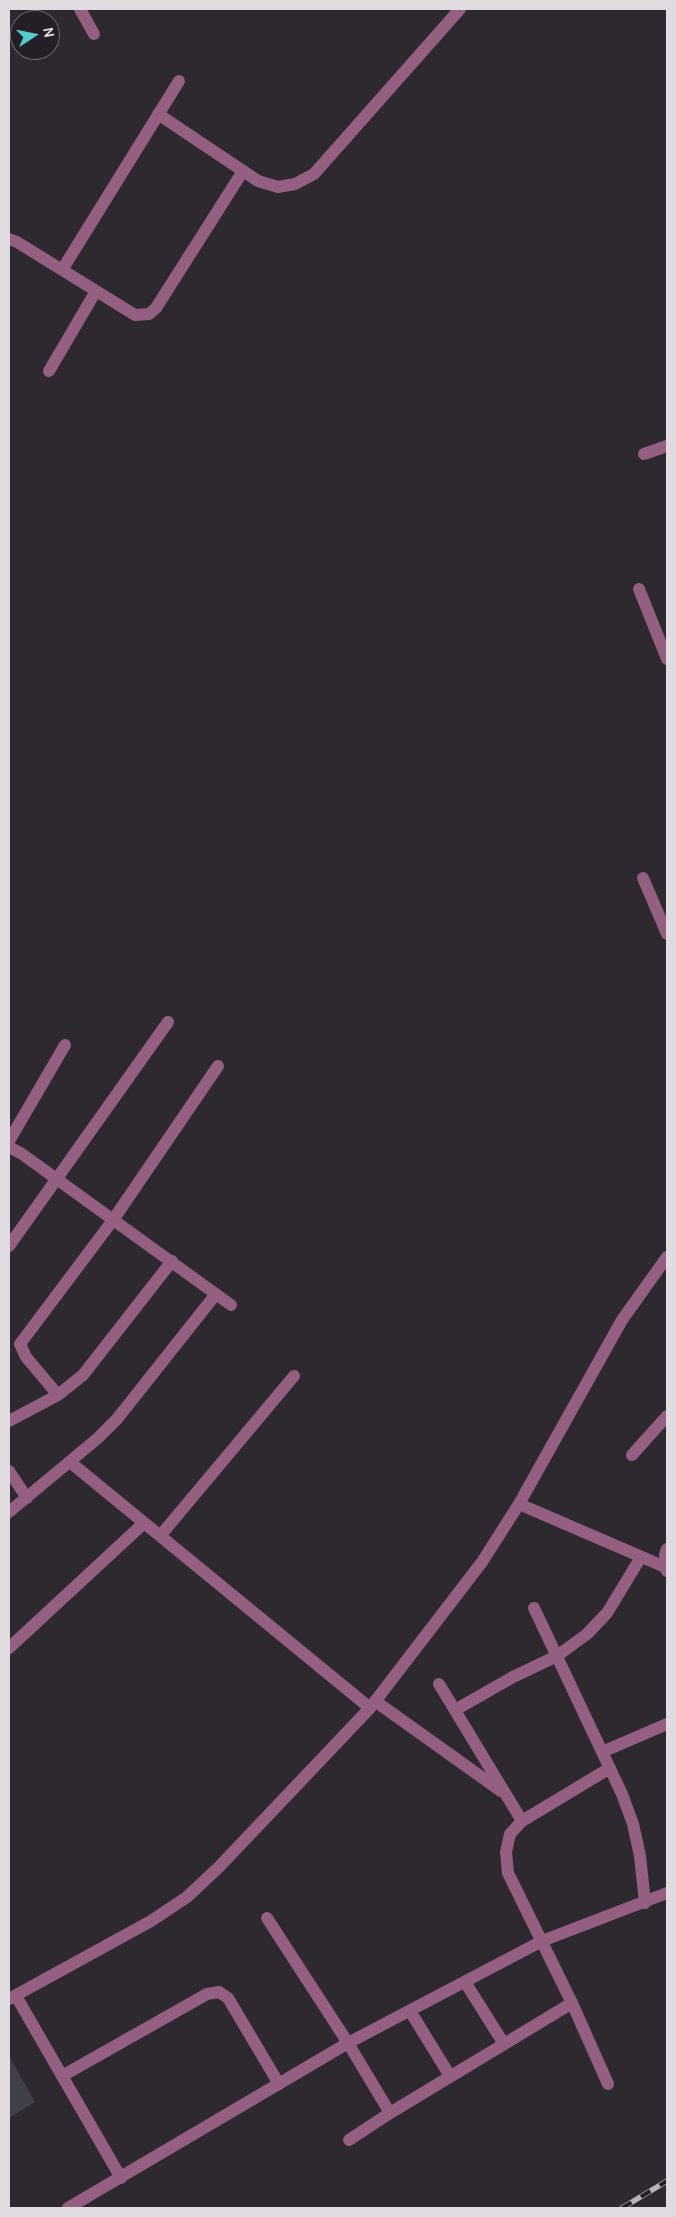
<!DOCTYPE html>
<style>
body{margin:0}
#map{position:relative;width:676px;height:2217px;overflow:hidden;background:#2e2830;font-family:Cabin,sans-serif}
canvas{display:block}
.frame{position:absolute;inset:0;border:10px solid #dfdbe0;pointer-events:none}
.north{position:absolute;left:10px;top:10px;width:50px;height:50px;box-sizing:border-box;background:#241e26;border:1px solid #6f6a70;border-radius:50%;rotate:79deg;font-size:14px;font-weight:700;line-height:20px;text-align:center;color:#dfdbe0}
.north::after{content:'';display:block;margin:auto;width:18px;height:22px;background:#53cdcb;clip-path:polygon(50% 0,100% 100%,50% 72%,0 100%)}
</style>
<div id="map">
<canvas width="676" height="2217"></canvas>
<div class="frame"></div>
<div class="north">N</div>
</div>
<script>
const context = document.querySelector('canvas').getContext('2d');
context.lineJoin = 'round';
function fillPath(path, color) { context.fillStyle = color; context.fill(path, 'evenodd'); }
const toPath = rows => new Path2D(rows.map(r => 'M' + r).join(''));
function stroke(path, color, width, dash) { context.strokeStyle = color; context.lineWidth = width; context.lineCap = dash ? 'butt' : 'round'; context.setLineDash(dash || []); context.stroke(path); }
fillPath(toPath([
 [9,2056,35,2102,9,2118]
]), '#413f4a');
stroke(toPath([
 [80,9,94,34],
 [158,114,258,181,278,187,295,184,314,174,460,9],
 [9,239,17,242,135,315,149,314,156,308,243,171],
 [62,270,179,81],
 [49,371,96,291],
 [644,454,667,446],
 [639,589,667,659],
 [643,878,667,934],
 [9,1141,65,1045],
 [9,1147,22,1154,231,1305],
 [9,1246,168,1022],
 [58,1395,26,1357,20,1344,113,1220,218,1066],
 [9,1421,58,1395,83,1375,172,1261],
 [632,1455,667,1416],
 [70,1462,370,1708],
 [9,1471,27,1498],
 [519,1504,665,1567],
 [9,1512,98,1438,117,1419,216,1294],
 [160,1536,294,1376],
 [667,1549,665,1555,667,1571],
 [534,1608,622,1794,633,1824,640,1856,645,1903],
 [9,1648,144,1523],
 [439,1684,522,1821],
 [375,1701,501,1791],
 [455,1710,513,1677,557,1656,587,1634,607,1613,641,1557],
 [602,1752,667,1724],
 [267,1918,348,2043,390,2113],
 [465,1982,504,2044],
 [16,1996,121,2178],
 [9,1999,151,1921,187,1897,219,1867,370,1708,482,1562,519,1504,622,1320,667,1257],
 [410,2011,450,2076],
 [62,2076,207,1994,219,1992,228,1998,279,2084],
 [608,2084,572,2003,508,1873,506,1852,510,1834,522,1821,610,1768],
 [349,2140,390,2113,572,2003],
 [68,2208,348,2043,542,1941,667,1893]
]), '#955f82', 12);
const rail = toPath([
 [622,2208,667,2181]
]);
stroke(rail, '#b9b4ba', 5.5);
stroke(rail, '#241e26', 4, [11]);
</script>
